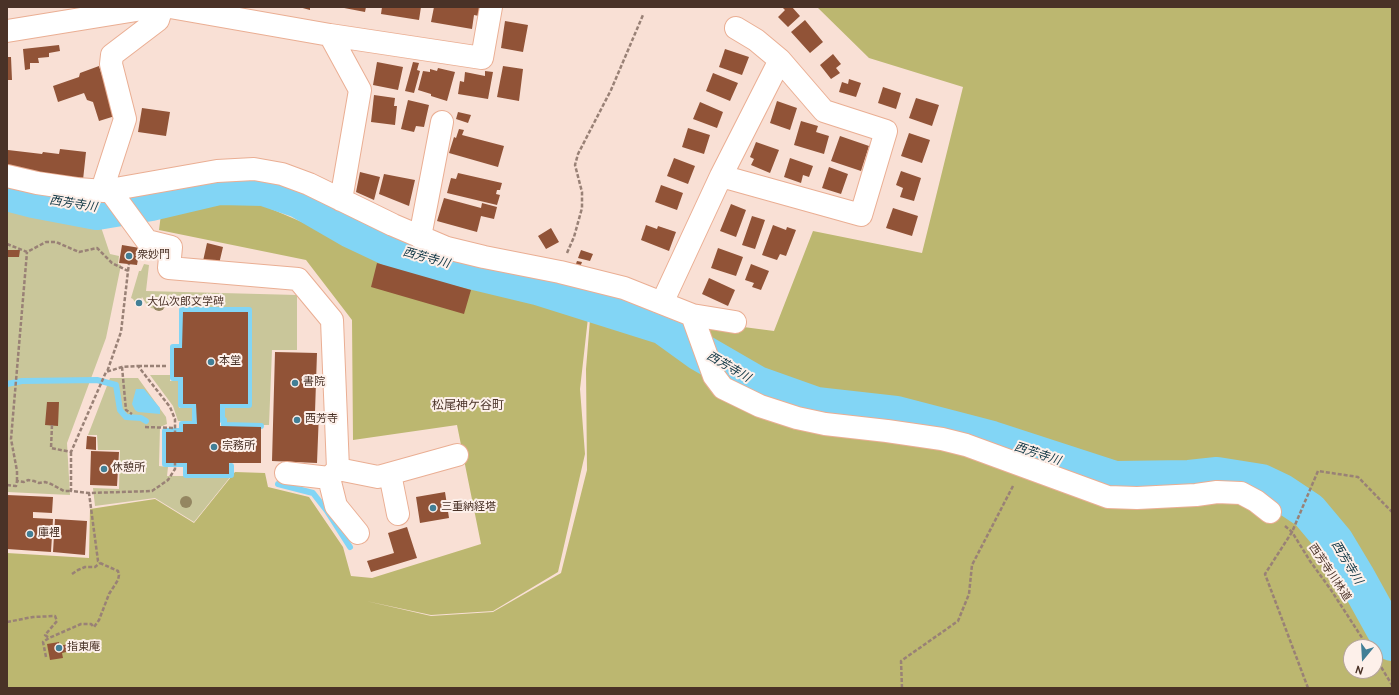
<!DOCTYPE html>
<meta charset="utf-8">
<style>
body{margin:0}
#map{position:relative;width:1399px;height:695px;overflow:hidden;background:#f9e0d5;font-family:Overpass,sans-serif}
canvas{display:block}
.frame{position:absolute;inset:0;border:8px solid #4a3227;pointer-events:none}
.north{position:absolute;left:1343px;top:639px;width:40px;height:40px;box-sizing:border-box;background:#fdf0ea;border:1px solid #b5a49c;border-radius:50%;rotate:198deg;font-size:11px;font-weight:700;line-height:16px;text-align:center;color:#4a3227}
.north::after{content:'';display:block;margin:auto;width:14px;height:18px;background:#427f96;clip-path:polygon(50% 0,100% 100%,50% 72%,0 100%)}
</style>
<div id="map">
<canvas width="1399" height="695"></canvas>
<div class="frame"></div>
<div class="north">N</div>
</div>
<script>
const context = document.querySelector('canvas').getContext('2d');
context.lineJoin = 'round';
function fillPath(path, color) { context.fillStyle = color; context.fill(path, 'evenodd'); }
const toPath = rows => new Path2D(rows.map(r => 'M' + r).join(''));
function stroke(path, color, width, dash) { context.strokeStyle = color; context.lineWidth = width; context.lineCap = dash ? 'butt' : 'round'; context.setLineDash(dash || []); context.stroke(path); }
function label(font, color, halo, rows, align = 'center') {
  context.font = font + ' Overpass,"Noto Sans JP",sans-serif'; context.lineWidth = 4; context.setLineDash([]); context.textBaseline = 'middle'; context.strokeStyle = halo; context.fillStyle = color; for (const [text, x, y, turn = 0] of rows) {
    context.save(); context.translate(x, y); context.rotate((+turn || 0) * Math.PI / 180); context.textAlign = isNaN(turn) ? turn : align; if (halo) context.strokeText(text, 0, 0); context.fillText(text, 0, 0); context.restore();
  }
}
fillPath(toPath([
 [7,205,100,224,110,254,119,256,118,264,121,265,106,338,67,443,70,495,7,492],
 [144,264,149,265,146,291,297,295,297,350,272,350,269,425,223,425,223,406,250,406,251,308,180,308,169,302,165,307,159,310,151,308,147,305,142,297,139,305,136,304,133,299,131,298,139,271,141,271],
 [150,375,170,375,170,381,178,381,179,408,193,408,192,421,178,421,173,406],
 [110,378,138,378,166,417,167,424,160,427,159,466,168,467,167,476,231,476,194,522,155,498,95,506,93,488,119,489,120,450,98,450,97,435,88,435]
]), '#c9c69a');
fillPath(toPath([
 [817,7,1392,7,1392,688,7,688,7,553,89,558,90,509,155,499,194,523,235,472,265,473,268,487,309,497,343,547,351,576,372,578,481,544,457,425,353,440,352,320,306,260,159,230,161,214,210,205,262,205,400,264,462,280,589,309,580,389,585,454,558,572,493,611,431,615,366,601,431,616,493,612,561,573,587,470,586,369,591,307,774,331,813,231,922,253,963,87,869,58],
 [1351,647,1375,647,1375,671,1351,671]
]), '#bcb770');
fillPath(toPath([
 [136,389,144,389,160,408,160,414,138,412,135,410,132,404]
]), '#82d5f5');
stroke(toPath([
 [7,384,22,381,97,380,116,385,120,410,126,417,141,418,146,421],
 [231,466,231,475,186,475,186,464,165,464,165,431,182,431,182,424,195,424,195,405,181,405,181,378,173,378,173,347,182,347,182,310,249,310,249,405,222,405,222,420,224,420,224,425,261,426],
 [278,484,313,493,327,511,350,547]
]), '#82d5f5', 6);
stroke(toPath([
 [7,192,34,199,97,211,151,202,219,186,264,187,299,199,351,229,404,254,537,286,664,326,700,352,757,385,816,406,896,415,992,440,1115,480,1189,479,1217,476,1261,483,1282,493,1309,511,1335,542,1356,577,1392,642]
]), '#82d5f5', 38);
fillPath(toPath([
 [299,7,310,7,310,10],
 [339,7,366,7,365,12],
 [382,7,421,7,419,20,381,14],
 [434,7,478,7,481,8,479,16,474,15,472,29,431,22],
 [782,7,792,7,800,16,788,27,778,17,785,10],
 [805,20,823,42,810,53,791,32],
 [505,21,528,25,523,52,501,48],
 [59,45,60,51,49,53,49,57,38,58,39,63,30,63,30,69,25,70,23,49],
 [725,49,749,57,742,75,719,67],
 [833,54,841,64,836,68,840,73,831,79,820,65],
 [7,57,11,57,12,80,7,80],
 [377,62,403,67,398,90,373,85],
 [413,62,419,63,417,70,420,71,414,93,405,91],
 [99,66,115,116,99,121,93,102,87,100,84,93,58,102,53,86,79,77,80,73],
 [503,66,523,69,519,101,497,97],
 [438,68,455,72,447,101,431,96,431,94,418,90,423,71,430,72,430,69,437,71],
 [485,71,493,72,488,99,458,94,460,81,464,82,465,72,485,76],
 [713,73,738,83,730,101,706,91],
 [849,79,861,83,856,97,839,92,842,82,848,84],
 [883,87,901,93,896,109,878,103],
 [374,95,395,98,394,106,397,106,395,125,371,122],
 [916,98,939,105,932,126,909,118],
 [408,100,429,105,424,127,416,126,414,132,401,129],
 [777,101,797,108,790,130,770,123],
 [700,102,723,112,717,128,693,119],
 [142,108,170,112,166,136,138,132],
 [458,112,471,115,468,123,456,119],
 [801,121,818,126,816,132,829,136,824,154,794,145],
 [688,128,710,135,704,154,682,147],
 [459,129,464,130,462,135,504,146,498,167,449,153,454,137,456,138],
 [909,133,930,140,922,163,901,156],
 [840,136,869,146,861,171,831,161],
 [756,142,779,150,770,173,751,165,754,159,750,157],
 [60,149,86,152,83,180,7,171,7,156,8,150,42,154,43,152,59,154],
 [674,158,695,166,688,184,667,176],
 [790,158,813,166,809,177,803,175,801,183,784,177],
 [829,167,848,174,841,194,822,188],
 [901,171,921,178,914,201,900,197,903,188,896,185],
 [360,172,380,177,374,200,356,192],
 [458,173,502,183,500,190,497,190,496,194,500,195,497,205,447,193,451,178,456,179],
 [384,174,415,180,409,206,379,194],
 [661,185,683,193,677,210,655,202],
 [444,198,481,208,482,203,497,207,494,219,481,216,477,232,437,221],
 [731,204,746,210,736,237,720,231],
 [893,208,918,216,912,236,886,228],
 [752,216,765,220,755,249,742,245],
 [646,225,657,229,658,226,676,232,669,251,641,240],
 [773,225,786,230,787,227,796,230,786,256,780,254,777,260,762,255],
 [551,228,559,242,546,249,538,236],
 [207,243,223,247,219,264,203,261],
 [122,245,140,248,137,265,119,263],
 [718,248,743,257,736,276,711,268],
 [7,250,20,250,19,257,7,257],
 [581,250,593,254,590,261,578,258],
 [577,261,582,262,579,270,574,269],
 [377,263,471,290,464,314,371,287],
 [751,264,769,271,761,290,752,287,754,283,745,280],
 [709,278,735,290,728,306,702,294],
 [183,312,248,312,248,404,220,404,220,426,261,427,261,463,229,463,229,474,187,474,187,463,166,463,166,432,183,432,183,424,197,424,196,404,183,404,183,377,174,377,174,348,182,348],
 [275,352,317,353,315,412,319,412,317,463,272,461],
 [47,402,59,402,58,426,45,425],
 [87,436,96,437,96,450,86,449],
 [91,451,119,452,117,486,90,485],
 [445,492,449,518,420,523,416,497],
 [7,495,53,497,52,513,33,512,33,518,53,519,51,552,7,549],
 [55,519,87,521,85,555,53,552],
 [407,527,417,558,371,572,367,561,394,553,388,533],
 [59,642,59,646,69,644,70,651,62,653,63,658,50,660,47,644]
]), '#915337');
const minor = toPath([
 [170,7,330,35],
 [736,28,756,40,780,60],
 [7,31,155,7],
 [7,176,37,183,78,189,104,191,217,171,254,169,282,174,309,184,393,225,447,248,484,257,560,272,624,288,692,315,735,322],
 [109,189,147,241,171,247,169,268,298,279,332,320,338,469,378,477,457,455],
 [102,190,125,119,111,64,112,55,158,20,162,7],
 [341,200,360,90,330,35,482,58,491,7],
 [420,237,442,122],
 [662,303,721,176,780,60,824,111,886,131,861,215,721,176],
 [692,315,714,376,723,388,760,406,797,418,825,424,887,431,942,439,966,445,1108,497,1137,498,1196,495,1217,492,1241,493,1256,501,1270,512],
 [286,473,329,478,338,469],
 [390,474,398,514],
 [329,478,336,506,358,533]
]);
stroke(minor, '#eaae93', 24);
stroke(toPath([
 [7,244,27,252,46,242,56,242,79,252,97,248,112,263,128,271,121,332,107,372],
 [567,253,574,237,582,208,582,192,575,165,578,154,611,90,643,15],
 [128,271,129,264],
 [138,366,168,366],
 [122,367,126,410,132,414],
 [52,425,51,448,71,452,106,372,122,367,138,366,170,407,175,419,175,432],
 [145,427,175,428],
 [71,452,71,491,89,493,152,491,168,480,175,469,175,463],
 [17,481,17,471,11,439,27,252],
 [7,485,16,486,17,481,24,482,28,480,34,481,39,483,45,482,51,484,64,491,71,491],
 [1285,526,1292,532,1310,561,1331,590,1368,647],
 [72,574,78,570,85,567,95,567,100,563],
 [7,622,33,617,55,616,57,621,45,635,49,638],
 [46,657,43,642,49,638,81,624,91,624,94,627,99,620,109,594,118,580,119,575,118,571,100,563,98,561,89,493],
 [1375,657,1392,685],
 [902,688,901,661,958,621,969,594,972,565,1013,486],
 [1308,688,1265,574,1292,532,1318,471,1358,477,1392,512]
]), '#998176', 2.5, [4, 2]);
stroke(minor, '#fff', 22);
context.fillStyle = '#948661';
for (const [x, y] of [
 [159,305],
 [186,502]
]) { context.beginPath(); context.arc(x, y, 6, 0, 2 * Math.PI); context.fill(); }
for (const [x, y, r, color] of [
 [129,256,4,"#427f96"],
 [139,303,4,"#427f96"],
 [211,362,4,"#427f96"],
 [295,383,4,"#427f96"],
 [297,420,4,"#427f96"],
 [214,447,4,"#427f96"],
 [104,469,4,"#427f96"],
 [433,508,4,"#427f96"],
 [30,534,4,"#427f96"],
 [59,648,4,"#427f96"]
]) { const dot = new Path2D(); dot.arc(x, y, r, 0, 2 * Math.PI); context.fillStyle = color; context.fill(dot); stroke(dot, '#fdf0ea', 1.5); }
label('11px', '#4a3227', '#fdf0ea', [
 ["衆妙門",137,256],
 ["大仏次郎文学碑",147,303],
 ["本堂",219,362],
 ["書院",303,383],
 ["西芳寺",305,420],
 ["宗務所",222,447],
 ["休憩所",112,469],
 ["三重納経塔",441,508],
 ["庫裡",38,534],
 ["指東庵",67,648]
], 'left');
label('11px', '#4a3227', '#fdf0ea', [
 ["西芳寺川林道",1329,573,56]
]);
label('italic 12px', '#0e3543', '#fdf0ea', [
 ["西芳寺川",73,205,9],
 ["西芳寺川",426,259,15],
 ["西芳寺川",728,368,30],
 ["西芳寺川",1037,455,18],
 ["西芳寺川",1346,563,59]
]);
label('12px', '#4a3227', '#fdf0ea', [
 ["松尾神ケ谷町",468,407]
]);
</script>
